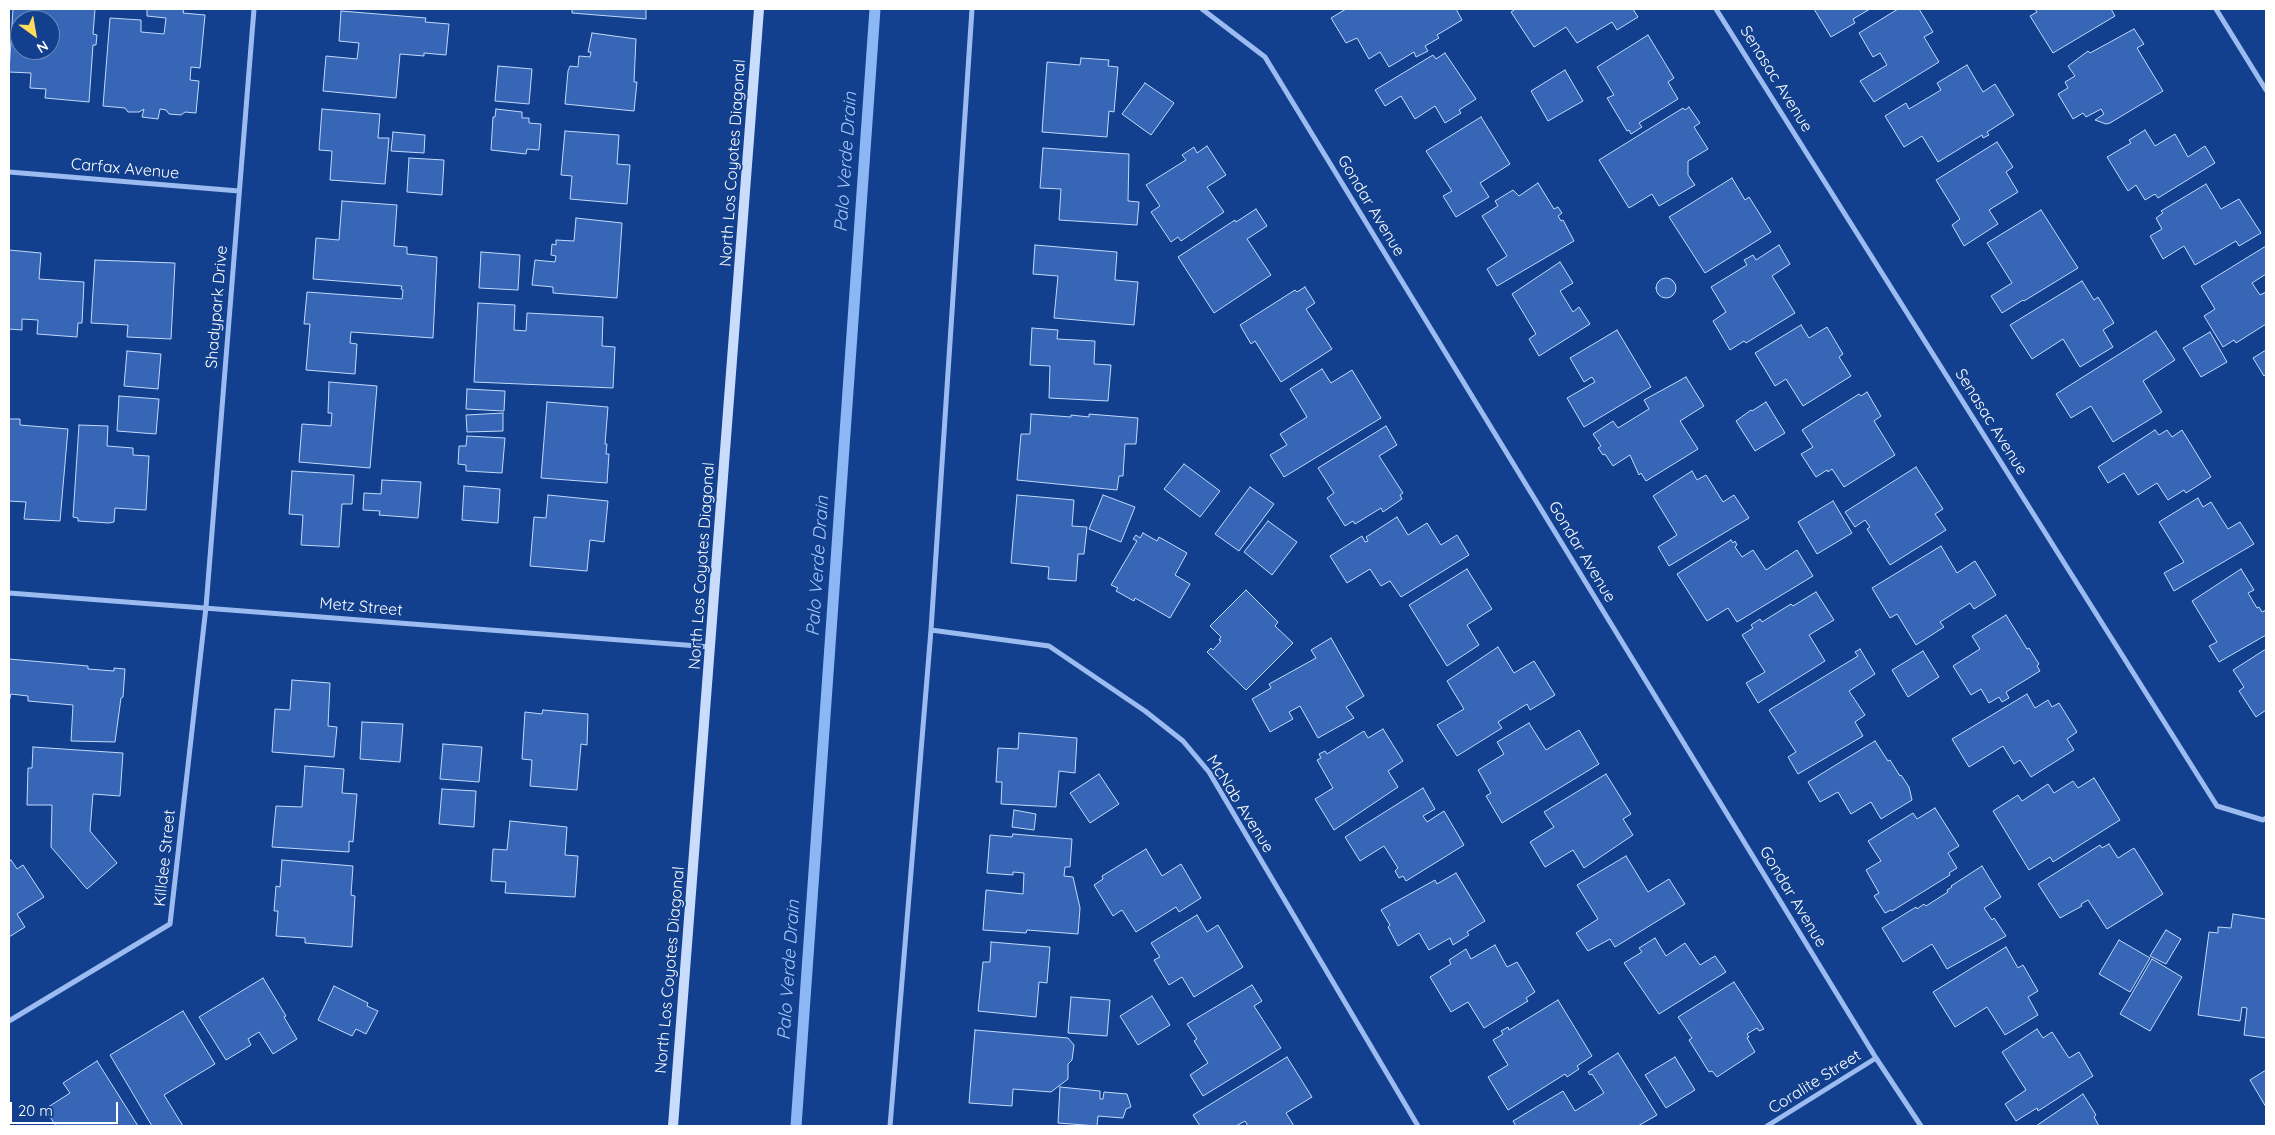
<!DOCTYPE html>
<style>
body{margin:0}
#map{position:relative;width:2275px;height:1135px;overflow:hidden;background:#12408e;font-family:Quicksand,sans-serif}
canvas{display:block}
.frame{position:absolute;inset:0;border:10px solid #fff;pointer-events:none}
.north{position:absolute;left:10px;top:10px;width:50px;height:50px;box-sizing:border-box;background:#12408e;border:1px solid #718cbb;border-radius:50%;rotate:148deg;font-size:14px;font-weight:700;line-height:20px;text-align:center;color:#fff}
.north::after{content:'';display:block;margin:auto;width:18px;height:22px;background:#ffdb5c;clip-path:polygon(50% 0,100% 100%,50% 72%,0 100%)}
.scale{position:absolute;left:10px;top:1102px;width:108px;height:22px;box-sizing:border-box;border:2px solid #fff;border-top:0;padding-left:6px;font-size:15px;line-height:18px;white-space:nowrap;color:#fff;-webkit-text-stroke:4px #12408e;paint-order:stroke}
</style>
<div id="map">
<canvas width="2275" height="1135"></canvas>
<div class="frame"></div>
<div class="north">N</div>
<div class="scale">20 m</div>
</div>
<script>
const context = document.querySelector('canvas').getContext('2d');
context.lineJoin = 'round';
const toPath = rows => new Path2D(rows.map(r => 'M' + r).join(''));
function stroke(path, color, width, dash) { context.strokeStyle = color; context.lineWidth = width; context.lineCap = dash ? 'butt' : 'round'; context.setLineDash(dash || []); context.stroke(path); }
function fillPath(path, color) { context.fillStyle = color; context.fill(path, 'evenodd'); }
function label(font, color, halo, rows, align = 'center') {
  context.font = font + ' Quicksand,sans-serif'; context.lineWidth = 4; context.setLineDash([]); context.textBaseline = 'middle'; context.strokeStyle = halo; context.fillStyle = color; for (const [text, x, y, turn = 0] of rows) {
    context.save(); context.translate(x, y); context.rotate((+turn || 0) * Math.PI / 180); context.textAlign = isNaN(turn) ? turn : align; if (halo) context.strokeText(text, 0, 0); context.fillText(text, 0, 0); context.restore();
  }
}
stroke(toPath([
 [796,1126,875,9]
]), '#8db6f5', 11);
const building = toPath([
 [13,9,95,9,93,34,97,35,96,45,93,45,89,102,45,98,46,89,30,88,31,73,9,72,13,9],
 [20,20,50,20,50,50,20,50,20,20],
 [147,9,184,9,183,13,205,15,200,68,191,67,190,80,199,81,196,113,185,112,181,115,169,114,166,110,160,109,158,119,142,117,144,109,139,112,128,112,125,108,103,106,110,18,141,20,141,32,164,34,166,18,147,16,147,9],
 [572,9,646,9,646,19,572,13,572,9],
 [1346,9,1456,9,1462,20,1437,35,1439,38,1425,46,1428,51,1416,57,1414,52,1389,67,1380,52,1369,59,1357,38,1346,43,1331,18,1346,9],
 [1516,9,1633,9,1638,17,1617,30,1612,22,1577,43,1566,27,1534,47,1511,12,1516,9],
 [1814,9,1870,9,1853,19,1855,23,1831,37,1814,9],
 [1898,9,1919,9,1933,32,1924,37,1939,62,1874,102,1860,81,1887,65,1880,53,1873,57,1859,33,1898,9],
 [2035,9,2111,9,2115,16,2053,53,2030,16,2037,12,2035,9],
 [341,11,426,18,425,22,449,24,446,55,424,53,424,56,400,54,396,98,323,91,326,56,357,59,359,43,339,41,341,11],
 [2134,29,2144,44,2137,48,2163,91,2110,123,2106,124,2095,120,2104,114,2101,109,2086,117,2083,113,2073,119,2058,94,2068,88,2065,82,2075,76,2068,66,2088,51,2090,53,2134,29],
 [592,33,636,39,634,82,637,82,634,111,565,104,568,71,570,66,578,67,579,56,590,57,591,52,588,52,592,33],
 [1648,35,1674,78,1668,82,1678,99,1639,123,1642,127,1631,134,1629,130,1627,131,1607,98,1614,95,1597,67,1648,35],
 [1445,53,1476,99,1459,110,1461,113,1445,123,1435,106,1415,119,1401,96,1385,106,1375,90,1433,55,1436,59,1445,53],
 [1081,58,1109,60,1108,66,1118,67,1114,112,1109,111,1107,137,1042,132,1047,62,1080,65,1081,58],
 [1967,65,1983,92,1995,84,2014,115,1987,132,1989,135,1983,138,1982,135,1938,162,1922,136,1904,147,1885,116,1906,103,1909,109,1941,90,1937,83,1967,65],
 [498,66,532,69,529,104,495,101,498,66],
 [1565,70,1583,101,1548,121,1531,91,1565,70],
 [1145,83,1174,103,1151,135,1122,114,1145,83],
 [1689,107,1700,123,1694,127,1708,149,1688,161,1688,175,1695,185,1659,206,1652,194,1629,208,1599,160,1683,108,1685,110,1689,107],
 [322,109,380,114,378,138,389,138,385,184,330,180,332,151,319,150,322,109],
 [496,109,522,112,522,118,529,118,529,123,541,124,539,150,527,149,526,154,491,150,493,117,495,117,496,109],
 [1481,117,1510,164,1480,183,1489,197,1456,217,1443,196,1452,191,1426,151,1481,117],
 [2145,130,2155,146,2175,134,2188,157,2205,146,2215,163,2158,198,2155,194,2145,200,2136,185,2128,191,2107,157,2131,143,2129,140,2145,130],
 [565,131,619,135,617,164,630,165,627,204,570,199,572,176,561,175,565,131],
 [393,132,425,135,424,153,391,151,393,132],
 [1997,142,2013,167,2006,172,2018,192,1989,210,1998,224,1964,246,1952,225,1960,219,1936,180,1997,142],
 [1207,146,1226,175,1207,187,1224,212,1181,241,1178,237,1171,242,1151,212,1160,206,1146,185,1186,160,1182,155,1194,147,1197,153,1207,146],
 [1043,148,1129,154,1128,201,1139,202,1137,225,1059,220,1061,189,1040,188,1043,148],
 [409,158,444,160,442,195,407,192,409,158],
 [1732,178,1745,200,1749,197,1771,232,1705,273,1669,217,1732,178],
 [1538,183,1554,209,1558,207,1562,213,1558,216,1561,221,1563,220,1574,241,1497,286,1487,269,1507,256,1482,216,1498,206,1495,201,1513,190,1519,196,1538,183],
 [2206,184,2221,209,2239,199,2261,233,2239,246,2236,241,2195,265,2184,246,2163,259,2150,236,2162,229,2156,218,2163,213,2161,211,2206,184],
 [342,201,397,205,394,246,407,247,407,254,437,257,433,338,351,332,350,343,357,344,355,374,306,370,310,324,304,324,307,292,402,299,403,290,401,289,402,286,313,279,316,238,339,240,342,201],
 [1256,209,1267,226,1247,239,1271,275,1214,313,1178,257,1235,220,1236,222,1256,209],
 [2041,210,2078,268,2024,301,2023,300,2002,313,1991,296,2012,283,1987,243,2041,210],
 [576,218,622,223,617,298,553,293,553,287,532,285,535,260,555,262,556,256,551,255,552,244,556,245,556,240,574,241,576,218],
 [1035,245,1117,252,1115,280,1138,282,1134,325,1054,318,1058,276,1033,274,1035,245],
 [1779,245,1790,264,1772,276,1795,313,1746,343,1744,341,1730,350,1713,321,1726,312,1711,287,1747,265,1744,260,1753,255,1756,260,1779,245],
 [2266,246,2266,274,2252,283,2260,295,2266,292,2266,324,2236,343,2234,340,2223,347,2204,316,2215,309,2201,286,2266,246],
 [9,250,41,253,39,279,84,282,82,323,78,323,77,337,37,334,38,320,22,319,22,330,9,329,9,250],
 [481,252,520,255,518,290,479,288,481,252],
 [95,260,175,263,171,339,127,337,128,325,91,323,95,260],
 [1560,262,1573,283,1560,291,1573,312,1579,307,1590,324,1539,356,1529,339,1536,334,1512,294,1560,262],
 '1656 288a10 10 0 1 1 20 0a10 10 0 1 1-20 0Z',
 [2082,281,2094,300,2098,297,2114,323,2103,330,2113,347,2080,367,2063,339,2032,359,2010,325,2082,281],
 [1305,287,1315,303,1306,309,1332,349,1281,382,1255,341,1251,344,1240,325,1295,290,1297,292,1305,287],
 [478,303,515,305,514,330,526,331,527,313,603,317,602,346,615,347,613,388,474,382,478,303],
 [1801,325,1809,338,1827,327,1843,354,1839,357,1851,376,1803,406,1786,379,1775,386,1755,353,1801,325],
 [1032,328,1058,330,1057,339,1095,341,1094,364,1111,365,1108,401,1049,398,1050,366,1030,365,1032,328],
 [1617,330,1651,387,1584,427,1567,398,1595,382,1592,377,1584,382,1570,358,1617,330],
 [2156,331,2175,360,2143,381,2162,412,2113,442,2091,406,2071,418,2056,394,2156,331],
 [2210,332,2227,362,2201,377,2183,348,2210,332],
 [2266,350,2266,374,2264,376,2253,358,2266,350],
 [127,351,161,354,158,389,124,386,127,351],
 [1322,369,1331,383,1352,370,1381,418,1284,477,1270,455,1287,445,1280,434,1307,417,1290,389,1322,369],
 [1686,377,1704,406,1680,421,1698,449,1646,481,1641,473,1639,475,1630,455,1613,466,1605,454,1603,455,1598,448,1601,446,1593,434,1613,421,1618,428,1649,409,1644,400,1686,377],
 [329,382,377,386,370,468,299,462,302,424,331,426,332,413,328,413,329,382],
 [467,389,505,391,504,411,466,409,467,389],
 [1867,392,1881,416,1874,421,1895,455,1844,487,1832,469,1828,472,1827,470,1816,477,1801,454,1813,447,1802,430,1859,394,1861,396,1867,392],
 [119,396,159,399,156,434,117,431,119,396],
 [547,402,608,407,605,444,607,444,606,454,609,454,607,483,541,478,547,402],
 [1766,402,1785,433,1755,451,1736,421,1751,410,1752,411,1766,402],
 [503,413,503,431,467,432,466,415,503,413],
 [1031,414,1071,417,1071,415,1089,417,1089,414,1138,418,1136,444,1125,444,1123,476,1119,476,1117,490,1017,480,1021,434,1030,434,1031,414],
 [9,419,20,419,20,425,68,429,60,521,24,519,26,502,9,501,9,419],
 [79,425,108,426,107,446,133,448,133,455,149,456,146,510,115,508,114,522,109,523,78,521,78,518,73,517,79,425],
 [1386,426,1397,445,1379,456,1403,493,1400,495,1402,499,1383,512,1381,508,1355,524,1353,521,1345,526,1327,498,1334,493,1318,468,1386,426],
 [2155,430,2159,435,2167,430,2172,437,2182,430,2211,477,2186,493,2184,490,2168,500,2157,483,2138,495,2124,473,2108,483,2098,467,2155,430],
 [467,436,505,438,502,473,466,471,466,465,458,464,459,446,466,446,467,436],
 [1184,464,1220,491,1200,517,1164,489,1184,464],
 [1916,467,1943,509,1935,514,1946,530,1890,565,1867,529,1870,527,1865,520,1855,527,1845,512,1916,467],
 [292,471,354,475,352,504,342,504,339,547,301,545,303,515,289,514,292,471],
 [1692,471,1697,480,1706,475,1723,502,1734,495,1749,518,1669,566,1658,547,1677,535,1653,496,1692,471],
 [382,480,421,482,418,518,379,515,380,511,363,510,364,493,381,494,382,480],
 [464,486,500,489,498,523,462,520,464,486],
 [1250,487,1274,504,1239,551,1215,534,1250,487],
 [548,495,608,501,604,542,590,540,587,571,530,566,534,517,546,518,548,495],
 [1017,495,1074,500,1072,526,1087,527,1084,554,1078,554,1076,581,1048,579,1049,567,1011,563,1017,495],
 [1103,495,1135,507,1121,542,1089,529,1103,495],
 [2198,498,2203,507,2211,502,2228,529,2240,522,2254,544,2174,591,2164,573,2184,562,2159,522,2198,498],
 [1833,501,1852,533,1817,554,1798,522,1833,501],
 [1397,517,1408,535,1427,523,1441,545,1457,535,1469,555,1401,597,1390,581,1381,586,1370,569,1347,583,1330,556,1362,536,1365,542,1368,541,1366,537,1397,517],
 [1268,521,1297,542,1272,575,1244,552,1268,521],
 [1143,533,1157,541,1159,537,1187,553,1175,575,1190,584,1170,618,1135,598,1134,601,1116,591,1118,588,1111,585,1137,541,1133,539,1136,535,1140,538,1143,533],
 [1731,540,1733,543,1735,541,1737,545,1735,547,1742,557,1753,550,1766,570,1797,550,1813,576,1737,622,1728,608,1707,621,1677,574,1731,540],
 [1941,546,1957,573,1975,561,1996,595,1974,609,1970,603,1940,622,1944,627,1916,645,1897,614,1890,618,1872,588,1941,546],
 [1467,569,1492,609,1467,625,1479,645,1447,666,1409,605,1467,569],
 [2241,569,2254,590,2248,593,2257,608,2259,607,2262,612,2266,610,2266,635,2219,662,2209,646,2217,642,2192,601,2241,569],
 [1246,590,1278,622,1275,626,1293,643,1246,690,1207,652,1211,648,1213,650,1221,641,1219,640,1221,637,1210,626,1246,590],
 [1816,592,1834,620,1809,635,1825,661,1758,703,1746,683,1765,672,1742,635,1753,628,1751,625,1760,619,1762,622,1791,604,1793,606,1816,592],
 [2006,615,2027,649,2029,648,2039,664,2037,666,2040,671,2006,692,2009,698,2002,702,1999,697,1989,703,1981,689,1971,695,1953,666,1980,649,1972,636,2006,615],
 [1331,638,1364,696,1346,707,1354,718,1318,738,1300,706,1289,712,1293,719,1270,732,1252,699,1271,688,1269,684,1316,658,1311,650,1331,638],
 [1498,647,1514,673,1534,661,1555,695,1530,710,1527,704,1498,722,1502,728,1457,756,1437,725,1464,709,1447,681,1498,647],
 [1860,649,1875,674,1849,691,1865,715,1855,722,1863,736,1798,774,1788,757,1796,752,1769,710,1858,656,1855,652,1860,649],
 [2266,649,2266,710,2256,717,2239,691,2244,687,2233,670,2266,649],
 [1923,651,1939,677,1908,697,1892,670,1923,651],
 [9,659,88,666,88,669,114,671,114,668,125,669,123,697,121,698,115,742,71,741,73,705,28,701,28,696,11,694,9,702,9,659],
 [292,680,330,683,328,726,337,727,334,757,272,752,275,709,290,710,292,680],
 [2027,694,2035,708,2048,700,2052,707,2059,703,2077,732,2067,739,2074,750,2031,777,2020,760,2014,764,2003,746,1969,767,1952,739,2027,694],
 [543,710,588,714,587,745,581,744,577,790,530,786,532,760,522,759,525,712,542,714,543,710],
 [362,722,403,724,400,762,360,759,362,722],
 [1529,723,1546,750,1579,730,1599,764,1502,823,1486,796,1491,793,1478,770,1504,754,1497,742,1529,723],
 [1383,729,1403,761,1388,771,1398,787,1334,830,1315,799,1333,788,1317,760,1321,758,1319,754,1325,751,1327,754,1364,731,1368,738,1383,729],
 [1019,733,1077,738,1075,773,1059,771,1056,807,1001,804,1002,782,996,782,998,748,1018,749,1019,733],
 [1875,741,1888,761,1890,760,1900,776,1901,775,1909,787,1912,800,1881,819,1871,802,1851,814,1838,792,1820,802,1808,782,1875,741],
 [443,744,482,747,479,782,440,779,443,744],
 [33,747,123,753,120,796,93,794,90,831,117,863,87,889,51,847,52,805,27,805,28,768,32,768,33,747],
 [305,766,344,769,342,793,357,794,353,842,349,841,349,852,272,847,276,806,302,807,305,766],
 [1099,774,1119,804,1090,823,1070,793,1099,774],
 [1606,774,1631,814,1623,819,1633,835,1584,868,1573,850,1545,867,1530,842,1554,827,1544,812,1606,774],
 [2094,778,2120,820,2053,862,2050,857,2029,870,1993,811,2018,795,2022,801,2048,784,2054,793,2073,781,2078,788,2094,778],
 [1423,788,1435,809,1423,816,1427,822,1444,811,1464,845,1406,881,1403,876,1399,878,1395,871,1398,868,1384,846,1360,861,1345,837,1423,788],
 [442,789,476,791,474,827,439,824,442,789],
 [1935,808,1959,846,1948,853,1957,868,1949,873,1950,875,1892,911,1891,910,1885,913,1874,896,1879,893,1866,870,1881,861,1868,841,1913,813,1917,819,1935,808],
 [1014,810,1036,814,1034,830,1012,827,1014,810],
 [510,821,567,827,565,855,578,856,575,897,505,893,506,882,491,881,493,849,507,850,510,821],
 [1013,834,1072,839,1070,867,1065,867,1064,876,1073,877,1080,908,1078,934,1027,930,1026,933,983,930,986,890,1023,894,1024,873,1013,872,1013,875,987,873,990,835,1012,837,1013,834],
 [2109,844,2118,858,2134,848,2163,894,2107,929,2088,900,2081,904,2082,906,2060,918,2038,884,2100,845,2102,848,2109,844],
 [1146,849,1162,876,1181,864,1201,898,1179,912,1176,907,1136,932,1122,910,1113,916,1094,885,1103,879,1102,876,1146,849],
 [1626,856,1648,892,1669,879,1685,904,1615,947,1610,939,1588,951,1576,933,1598,919,1577,885,1626,856],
 [11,860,17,869,23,865,44,897,17,914,25,927,9,937,9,862,11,860],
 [282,860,353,866,351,895,355,896,352,947,305,943,305,938,276,936,278,911,274,911,276,886,280,887,282,860],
 [1982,866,2001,897,1984,908,1992,920,1994,918,2006,936,1947,969,1932,944,1903,962,1882,928,1916,907,1917,909,1924,904,1926,906,1948,892,1947,890,1952,887,1951,886,1982,866],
 [1456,873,1485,921,1467,932,1469,935,1453,945,1450,938,1429,950,1419,933,1398,946,1388,927,1390,925,1381,910,1435,880,1437,884,1456,873],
 [2233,914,2266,919,2266,1038,2244,1035,2247,1008,2242,1007,2240,1021,2198,1015,2209,932,2218,933,2218,927,2231,928,2233,914],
 [1197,915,1207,932,1218,925,1243,967,1194,997,1182,977,1169,985,1154,960,1160,957,1151,943,1197,915],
 [2166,930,2181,939,2166,964,2150,956,2166,930],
 [1655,938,1666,956,1685,943,1700,965,1715,956,1726,972,1659,1014,1624,963,1642,952,1639,948,1655,938],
 [2119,940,2150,958,2130,992,2099,974,2119,940],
 [991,942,1050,947,1047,983,1039,982,1036,1017,978,1011,983,962,990,962,991,942],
 [1495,945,1507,967,1517,962,1535,992,1526,998,1528,1001,1484,1028,1468,1002,1451,1012,1430,977,1451,964,1449,960,1466,949,1471,959,1495,945],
 [2006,947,2018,968,2023,965,2038,991,2028,997,2038,1015,2005,1035,1987,1007,1955,1027,1933,992,2006,947],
 [2152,959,2182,977,2150,1031,2120,1014,2152,959],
 [263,978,286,1016,284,1017,297,1039,273,1054,259,1032,248,1039,251,1045,226,1060,199,1017,263,978],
 [1734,982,1764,1029,1759,1031,1757,1028,1747,1034,1749,1037,1747,1038,1755,1052,1717,1077,1712,1071,1709,1072,1689,1040,1692,1038,1678,1017,1734,982],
 [1252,985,1262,1001,1254,1006,1281,1048,1203,1096,1190,1075,1208,1063,1194,1041,1197,1039,1187,1024,1252,985],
 [334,986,368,1003,367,1006,378,1011,366,1034,356,1029,352,1036,318,1020,334,986],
 [1152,996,1170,1025,1138,1045,1120,1016,1152,996],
 [1071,997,1110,1000,1107,1036,1068,1033,1071,997],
 [1558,1000,1592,1056,1577,1066,1579,1069,1567,1077,1565,1074,1508,1110,1488,1077,1508,1065,1493,1040,1503,1034,1501,1031,1508,1027,1509,1030,1558,1000],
 [183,1011,215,1064,164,1095,183,1126,152,1126,110,1055,183,1011],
 [2037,1029,2043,1038,2052,1032,2069,1058,2079,1052,2093,1076,2038,1111,2037,1108,2016,1121,2005,1104,2026,1090,2002,1052,2037,1029],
 [975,1030,1068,1038,1074,1045,1072,1060,1068,1064,1068,1079,1051,1092,1013,1089,1012,1106,969,1103,975,1030],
 [1618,1053,1657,1115,1638,1126,1516,1126,1513,1121,1563,1091,1575,1111,1604,1093,1592,1074,1590,1075,1588,1072,1618,1053],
 [1287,1057,1312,1097,1286,1113,1294,1126,1248,1126,1245,1121,1236,1126,1200,1126,1193,1115,1287,1057],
 [1675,1057,1695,1090,1666,1108,1645,1075,1675,1057],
 [97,1061,138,1126,56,1126,45,1109,70,1093,63,1083,97,1061],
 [2266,1070,2266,1107,2250,1080,2266,1070],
 [1060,1087,1100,1091,1100,1099,1103,1099,1104,1092,1127,1094,1131,1107,1126,1109,1123,1118,1098,1116,1097,1126,1058,1123,1060,1087],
 [2083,1094,2096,1115,2094,1117,2099,1126,2036,1126,2083,1094]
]);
fillPath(building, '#3666b5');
stroke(building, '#c2d9fc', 1);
stroke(toPath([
 [1202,9,1265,57,1876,1058,1921,1126],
 [1716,9,2217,806,2263,820,2266,818],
 [2216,9,2266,90],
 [9,172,239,191],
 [9,593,711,647],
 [931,630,1049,646,1145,711,1183,741,1209,772,1418,1126],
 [9,1021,170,924,206,607,254,9],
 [890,1126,931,630,972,9],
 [1767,1126,1876,1058]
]), '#9cbcf1', 5);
stroke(toPath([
 [673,1126,759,9]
]), '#cadcfc', 10);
label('16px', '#fff', '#12408e', [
 ["Senasac Avenue",1776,79,58],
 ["North Los Coyotes Diagonal",733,163,-86],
 ["Carfax Avenue",125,169,5],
 ["Gondar Avenue",1371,206,59],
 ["Shadypark Drive",217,307,-85],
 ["Senasac Avenue",1991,422,58],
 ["Gondar Avenue",1582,552,59],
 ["North Los Coyotes Diagonal",702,566,-86],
 ["Metz Street",361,607,5],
 ["McNab Avenue",1240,804,58],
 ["Killdee Street",165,858,-84],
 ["Gondar Avenue",1793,897,59],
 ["North Los Coyotes Diagonal",670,970,-85],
 ["Coralite Street",1815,1082,-32]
]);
label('italic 18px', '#a7c7f9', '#12408e', [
 ["Palo Verde Drain",846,162,-86],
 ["Palo Verde Drain",818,566,-86],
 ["Palo Verde Drain",789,970,-86]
]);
</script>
